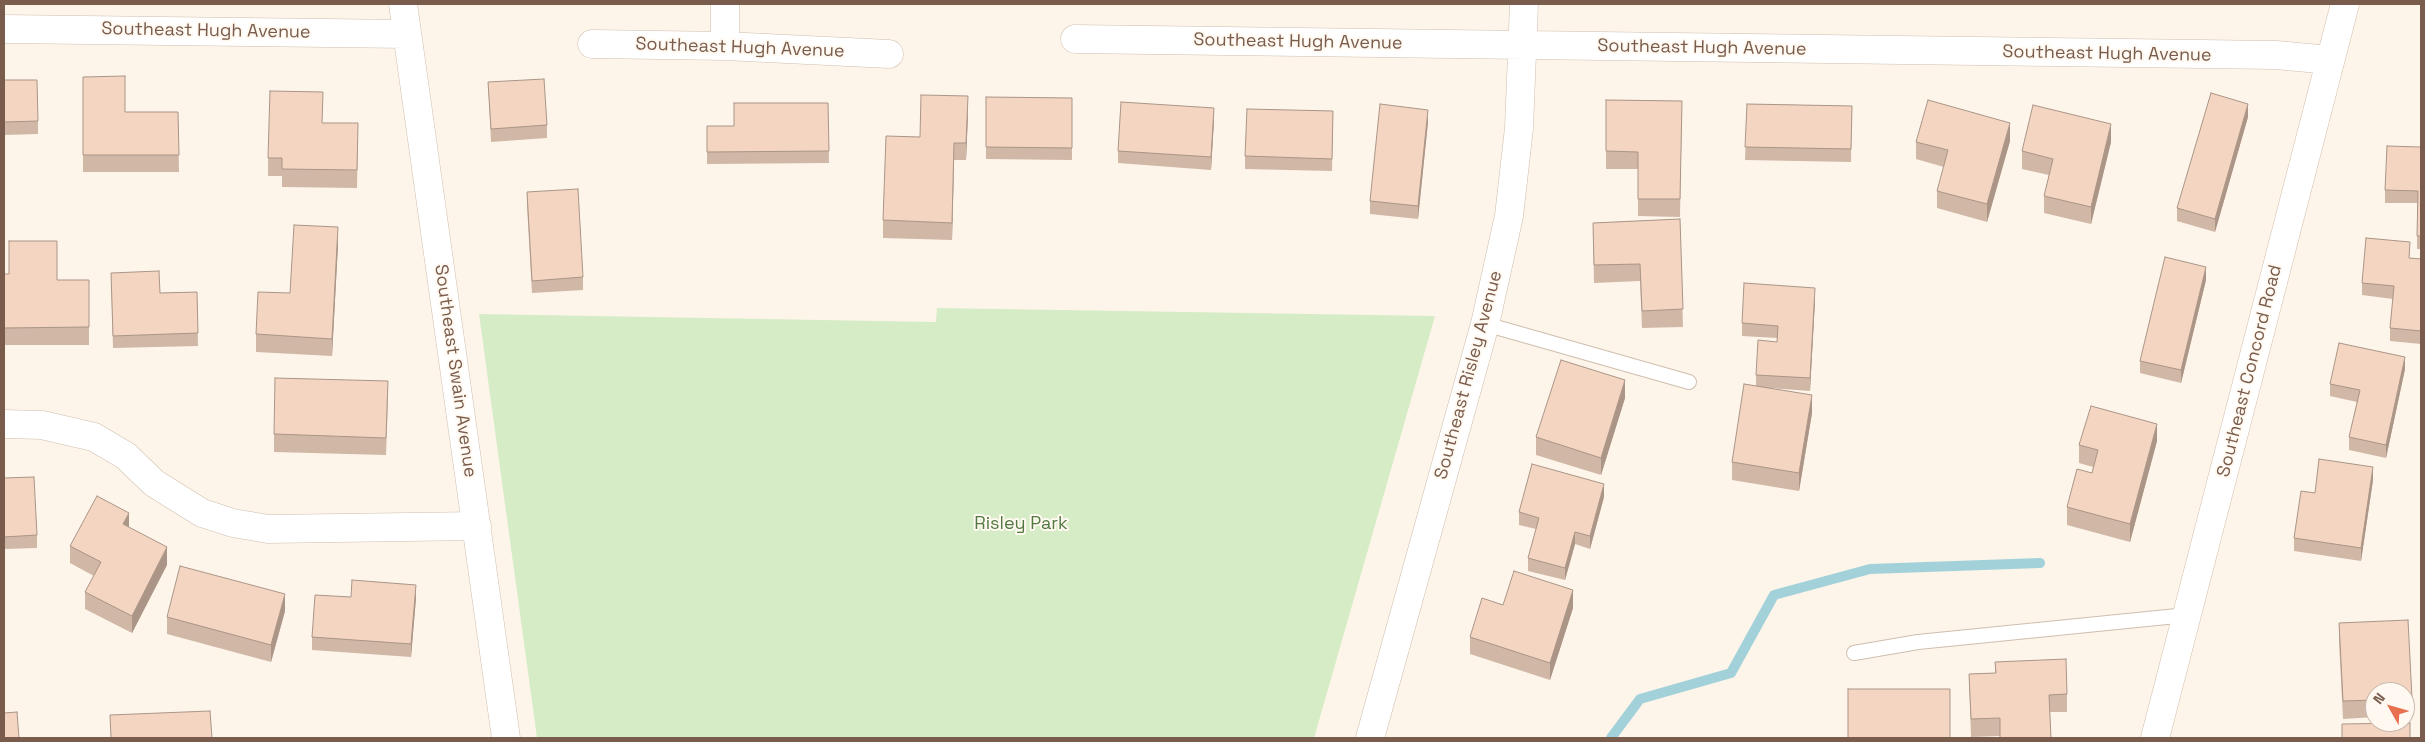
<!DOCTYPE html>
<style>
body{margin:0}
#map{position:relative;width:2425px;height:742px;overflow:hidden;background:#fdf5ea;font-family:"Space Grotesk",sans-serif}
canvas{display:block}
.frame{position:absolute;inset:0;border:5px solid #795c4c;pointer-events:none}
.north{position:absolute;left:2365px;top:682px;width:50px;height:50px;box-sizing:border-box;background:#fff9f1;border:1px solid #c9baaf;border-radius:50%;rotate:308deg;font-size:14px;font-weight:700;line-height:20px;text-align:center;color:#795c4c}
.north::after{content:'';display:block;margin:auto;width:18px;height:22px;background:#e7704f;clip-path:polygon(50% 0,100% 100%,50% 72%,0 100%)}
</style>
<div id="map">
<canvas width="2425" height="742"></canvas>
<div class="frame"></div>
<div class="north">N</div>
</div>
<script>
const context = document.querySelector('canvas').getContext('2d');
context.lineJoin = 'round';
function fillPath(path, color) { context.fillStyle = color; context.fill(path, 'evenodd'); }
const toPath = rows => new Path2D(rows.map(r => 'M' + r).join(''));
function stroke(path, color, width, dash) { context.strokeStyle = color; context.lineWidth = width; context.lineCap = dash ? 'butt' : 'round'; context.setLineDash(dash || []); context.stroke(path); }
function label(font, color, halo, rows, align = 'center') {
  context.font = font + ' "Space Grotesk",sans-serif'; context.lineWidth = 4; context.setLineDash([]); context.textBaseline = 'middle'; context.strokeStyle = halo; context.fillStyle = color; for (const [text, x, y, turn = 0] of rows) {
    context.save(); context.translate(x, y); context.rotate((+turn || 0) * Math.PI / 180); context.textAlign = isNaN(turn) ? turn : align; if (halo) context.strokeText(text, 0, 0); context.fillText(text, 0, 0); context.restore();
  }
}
fillPath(toPath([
 [937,308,1435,316,1314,738,537,738,479,314,936,322]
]), '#d6ecc7');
stroke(toPath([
 [1611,738,1640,699,1731,673,1774,595,1870,569,2040,563]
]), '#a3d1da', 10);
const lane = toPath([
 [1485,324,1689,382],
 [1854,653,1918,642,2187,615]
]);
const street = toPath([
 [403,4,506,738],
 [725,4,725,46],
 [4,29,407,34],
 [1075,39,2276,55,2330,60],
 [592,44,725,46,889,54],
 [4,424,42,425,94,437,126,456,154,483,202,513,233,523,268,529,477,526],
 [1370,738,1485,324,1509,216,1519,128,1524,4]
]);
const secondary = toPath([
 [2155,738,2345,4]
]);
stroke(lane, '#d0beae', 16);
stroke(street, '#d0beae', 29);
stroke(secondary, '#d6c0ae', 29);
stroke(lane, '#fff', 14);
stroke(street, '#fff', 28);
stroke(secondary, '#fff', 28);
fillPath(toPath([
 [83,77,125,112,178,112,179,172,83,172],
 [4,80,38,121,38,134,4,135],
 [488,82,547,125,547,138,491,142],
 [986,97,1072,98,1072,160,986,159],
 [1606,100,1682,101,1680,217,1638,216,1638,169,1606,169],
 [828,103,829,163,707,164,707,126,734,126],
 [1747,104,1852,106,1851,162,1745,160],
 [1333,111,1332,171,1245,169,1245,156],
 [968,114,966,160,954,160,952,240,883,238,883,220,920,137],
 [2248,117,2215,232,2177,221,2177,208],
 [1214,120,1211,170,1118,163,1118,151],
 [1428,122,1418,219,1370,214,1370,201],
 [323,123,358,141,357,188,282,187,282,176,268,176,268,158],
 [2010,141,1987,222,1937,208,1937,191,1944,167,1916,159,1916,142],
 [2111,142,2091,224,2044,213,2044,196,2049,175,2022,169,2022,151],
 [2421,147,2421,249,2417,249,2417,203,2385,203,2385,190],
 [527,192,583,277,583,290,532,293,527,205],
 [1680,219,1683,327,1642,328,1640,281,1594,283,1593,223],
 [338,245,332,356,256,352,256,334,290,293],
 [2410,258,2421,259,2421,344,2390,341,2390,328,2393,299,2362,295,2362,283],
 [111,273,160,293,197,292,198,346,113,348],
 [4,274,57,280,89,280,89,345,4,345],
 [2206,280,2181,383,2140,373,2140,361],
 [1815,300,1810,391,1769,388,1812,413,1799,491,1732,480,1732,462,1756,386,1756,375,1777,342,1777,338,1742,336,1742,323],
 [2405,369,2386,458,2349,450,2349,437,2357,402,2330,396,2330,384],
 [1625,398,1601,475,1536,455,1536,437],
 [388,399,386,455,274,452,274,434],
 [2157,441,2130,542,2067,525,2067,507,2092,473,2093,467,2079,463,2079,445],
 [4,478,37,535,37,548,4,549],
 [2373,480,2361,561,2294,551,2294,538],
 [1604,497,1590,549,1575,544,1565,580,1528,571,1528,558,1536,529,1519,525,1519,512],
 [129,527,167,565,132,633,85,609,85,592,94,576,70,563,70,546],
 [351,597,416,598,411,657,312,650,312,637],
 [1503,605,1573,608,1550,680,1470,654,1470,637],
 [285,611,271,662,167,634,167,617],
 [2339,623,2412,698,2412,715,2405,716,2405,692,2375,692,2375,717,2343,719,2339,641],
 [1995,662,2067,694,2067,712,2050,712,2051,738,2000,738,2000,736,1971,737,1969,674,1995,673]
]), '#d1b7a6');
fillPath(toPath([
 [968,96,968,114,966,160,966,143],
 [2248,104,2248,117,2215,232,2215,219],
 [1214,108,1214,120,1211,170,1211,157],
 [1428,110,1428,122,1418,219,1418,206],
 [2010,123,2010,141,1987,222,1987,204],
 [2111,124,2111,142,2091,224,2091,207],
 [954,143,954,160,952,240,952,223],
 [338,227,338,245,332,356,332,339],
 [2206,267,2206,280,2181,383,2181,370],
 [1815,288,1815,300,1810,391,1810,378],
 [2405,357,2405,369,2386,458,2386,445],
 [1625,380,1625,398,1601,475,1601,458],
 [1812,395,1812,413,1799,491,1799,473],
 [2157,424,2157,441,2130,542,2130,524],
 [2373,467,2373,480,2361,561,2361,548],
 [1604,484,1604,497,1590,549,1590,536],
 [129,513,129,530,123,524],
 [1575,532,1575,544,1565,580,1565,568],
 [167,547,167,565,132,633,132,616],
 [416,585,416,598,411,657,411,644],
 [1573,590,1573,608,1550,680,1550,663],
 [285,594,285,611,271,662,271,645]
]), '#aa9587');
const building = toPath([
 [125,76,125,112,178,112,179,155,83,155,83,77,125,76],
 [544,79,547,125,491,129,488,82,544,79],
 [4,80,37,80,38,121,4,122,4,80],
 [270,91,323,92,322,123,358,123,357,170,282,169,282,158,268,158,270,91],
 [2211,93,2248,104,2215,219,2177,208,2211,93],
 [921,95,968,96,966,143,954,143,952,223,883,220,886,136,920,137,921,95],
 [986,97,1072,98,1072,148,986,147,986,97],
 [1606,100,1682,101,1680,199,1638,199,1638,152,1606,151,1606,100],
 [1928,100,2010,123,1987,204,1937,191,1948,150,1916,142,1928,100],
 [1121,102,1214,108,1211,157,1118,151,1121,102],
 [734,103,828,103,829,151,707,152,707,126,734,126,734,103],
 [1380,104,1428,110,1418,206,1370,201,1380,104],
 [1747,104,1852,106,1851,149,1745,147,1747,104],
 [2033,105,2111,124,2091,207,2044,196,2053,159,2022,151,2033,105],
 [1247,109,1333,111,1332,159,1245,156,1247,109],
 [2387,146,2421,147,2421,236,2417,236,2418,191,2385,190,2387,146],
 [578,189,583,277,532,281,527,192,578,189],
 [1680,219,1683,309,1642,311,1640,264,1594,265,1593,223,1680,219],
 [294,225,338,227,332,339,256,334,258,292,290,293,294,225],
 [2366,238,2410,242,2409,258,2421,259,2421,331,2390,328,2394,286,2362,283,2366,238],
 [9,241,57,241,57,280,89,280,89,327,4,328,4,274,9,274,9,241],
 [2165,257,2206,267,2181,370,2140,361,2165,257],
 [159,271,160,293,197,292,198,333,113,336,111,273,159,271],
 [1744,283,1815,288,1810,378,1756,375,1758,340,1777,342,1778,326,1742,323,1744,283],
 [2339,343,2405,357,2386,445,2349,437,2360,390,2330,384,2339,343],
 [1561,360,1625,380,1601,458,1536,437,1561,360],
 [275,378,388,381,386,438,274,434,275,378],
 [1744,384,1812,395,1799,473,1732,462,1744,384],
 [2091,406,2157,424,2130,524,2067,507,2077,469,2092,473,2098,450,2079,445,2091,406],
 [2319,459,2373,467,2361,548,2294,538,2301,491,2315,493,2319,459],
 [1532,464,1604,484,1590,536,1575,532,1565,568,1528,558,1539,518,1519,512,1532,464],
 [34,477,37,535,4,537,4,478,34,477],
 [97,496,129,513,123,524,167,547,132,616,85,592,101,562,70,546,97,496],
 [180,566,285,594,271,645,167,617,180,566],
 [1514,571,1573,590,1550,663,1470,637,1482,598,1503,605,1514,571],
 [352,580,416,585,411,644,312,637,315,595,351,597,352,580],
 [2408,620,2412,698,2405,698,2405,692,2375,692,2375,700,2343,701,2339,623,2408,620],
 [2066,659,2067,694,2049,695,2051,738,2000,738,2000,718,1971,719,1969,674,1996,673,1995,662,2066,659],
 [1848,689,1950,689,1950,738,1848,738,1848,689],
 [210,711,212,738,111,738,110,715,210,711],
 [17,712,19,738,4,738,4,713,17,712],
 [2410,723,2410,738,2342,738,2342,724,2410,723]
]);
fillPath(building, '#f3d5c1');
stroke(building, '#aa9587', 1);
label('18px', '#795c4c', '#fff9f1', [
 ["Southeast Hugh Avenue",206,31,1],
 ["Southeast Hugh Avenue",1298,42,1],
 ["Southeast Hugh Avenue",740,48,2],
 ["Southeast Hugh Avenue",1702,48,1],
 ["Southeast Hugh Avenue",2107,54,1],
 ["Southeast Swain Avenue",455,371,82],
 ["Southeast Concord Road",2250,371,-76],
 ["Southeast Risley Avenue",1469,375,-75]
]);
label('18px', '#527941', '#fff9f1', [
 ["Risley Park",1021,524]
]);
</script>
